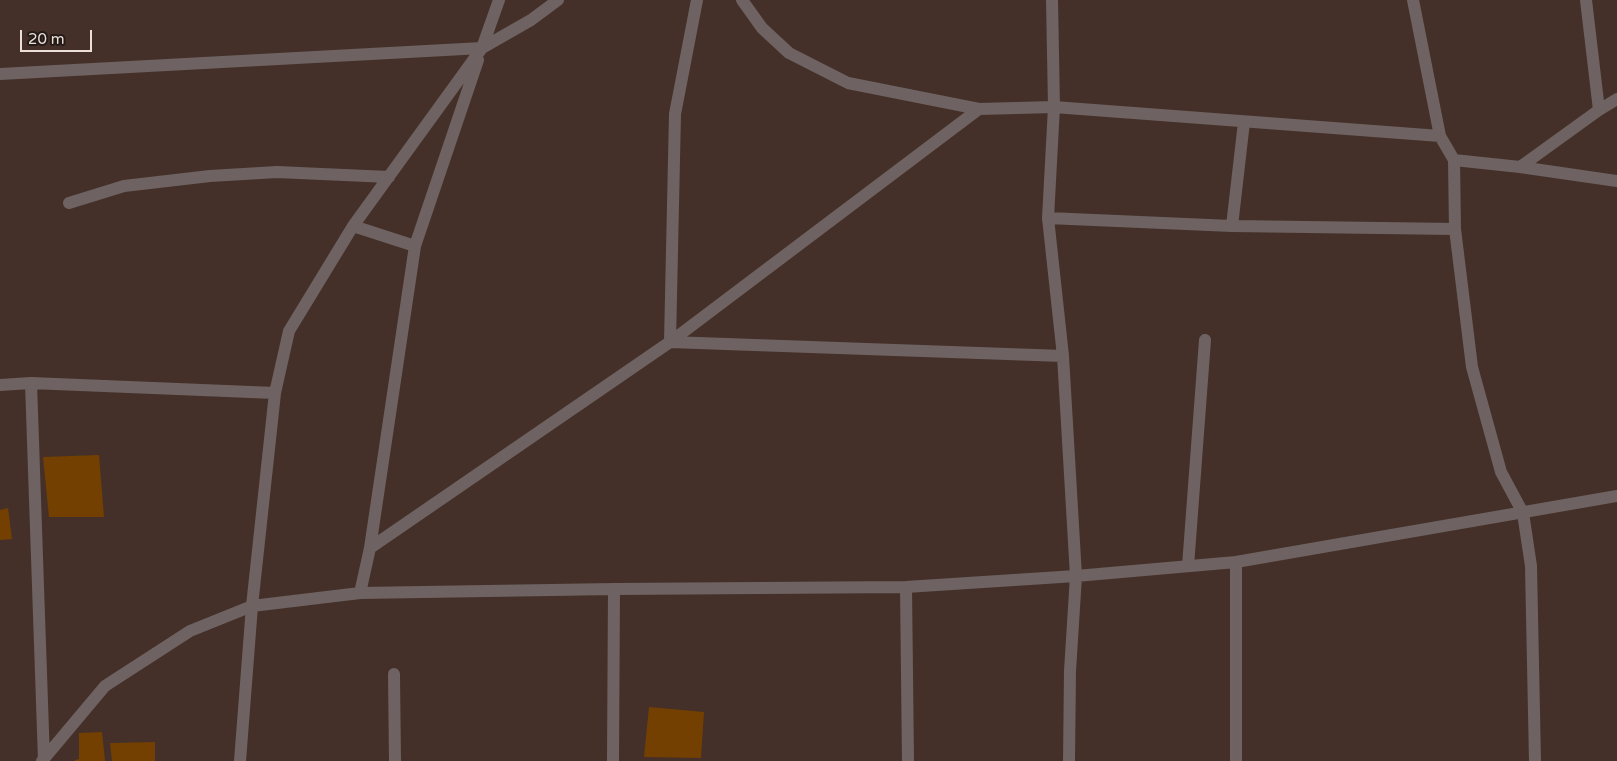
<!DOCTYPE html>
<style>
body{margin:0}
#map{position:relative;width:1617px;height:761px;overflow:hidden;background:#443028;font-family:"Varela Round",sans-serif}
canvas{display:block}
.scale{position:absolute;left:20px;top:30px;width:72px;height:22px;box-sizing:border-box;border:2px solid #ecded9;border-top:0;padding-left:6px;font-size:15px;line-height:18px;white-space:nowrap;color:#ecded9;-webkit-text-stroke:4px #241b17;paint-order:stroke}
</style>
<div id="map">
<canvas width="1617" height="761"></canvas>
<div class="scale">20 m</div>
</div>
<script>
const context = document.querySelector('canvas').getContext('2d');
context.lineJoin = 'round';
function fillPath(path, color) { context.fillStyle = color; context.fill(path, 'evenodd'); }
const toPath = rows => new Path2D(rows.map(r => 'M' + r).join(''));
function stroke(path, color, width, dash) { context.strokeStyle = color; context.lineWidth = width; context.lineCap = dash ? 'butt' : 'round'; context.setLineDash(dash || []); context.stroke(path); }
fillPath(toPath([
 [99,455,104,517,49,517,43,457],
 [8,508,12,539,0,540,0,510],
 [649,707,704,712,701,758,644,757],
 [102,732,105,761,75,761,75,760,79,759,79,733],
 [155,742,155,761,112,761,110,743]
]), '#734001');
stroke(toPath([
 [697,0,675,114,670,342,1063,356],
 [742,0,762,28,789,53,848,83,979,109],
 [1052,0,1054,107,1048,218,1063,356,1076,576,1070,671,1069,761],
 [1413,0,1440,136,1454,160,1455,229,1472,367,1501,472,1523,513,1531,566,1535,761],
 [1586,0,1599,110],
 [0,74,482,48,499,0],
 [1454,160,1520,167,1617,181],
 [1520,167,1599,110,1617,99],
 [69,203,124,186,210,176,277,172,389,177],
 [1048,218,1232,226,1455,229],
 [353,226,415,246],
 [1232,226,1244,122],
 [31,383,44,760],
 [0,385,31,383,275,393],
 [370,548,415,246,478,60],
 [1188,566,1205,340],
 [906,587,908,761],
 [360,593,370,548,670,342,979,109,1054,107,1440,136],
 [394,674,395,761],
 [42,761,105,686,190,631,252,606,360,593,614,589,906,587,1076,576,1236,562,1617,496],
 [240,761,252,606,275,393,289,331,353,226,482,48,531,20,558,0],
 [613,761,614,589],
 [1236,761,1236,562]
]), '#6e6362', 12);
</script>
